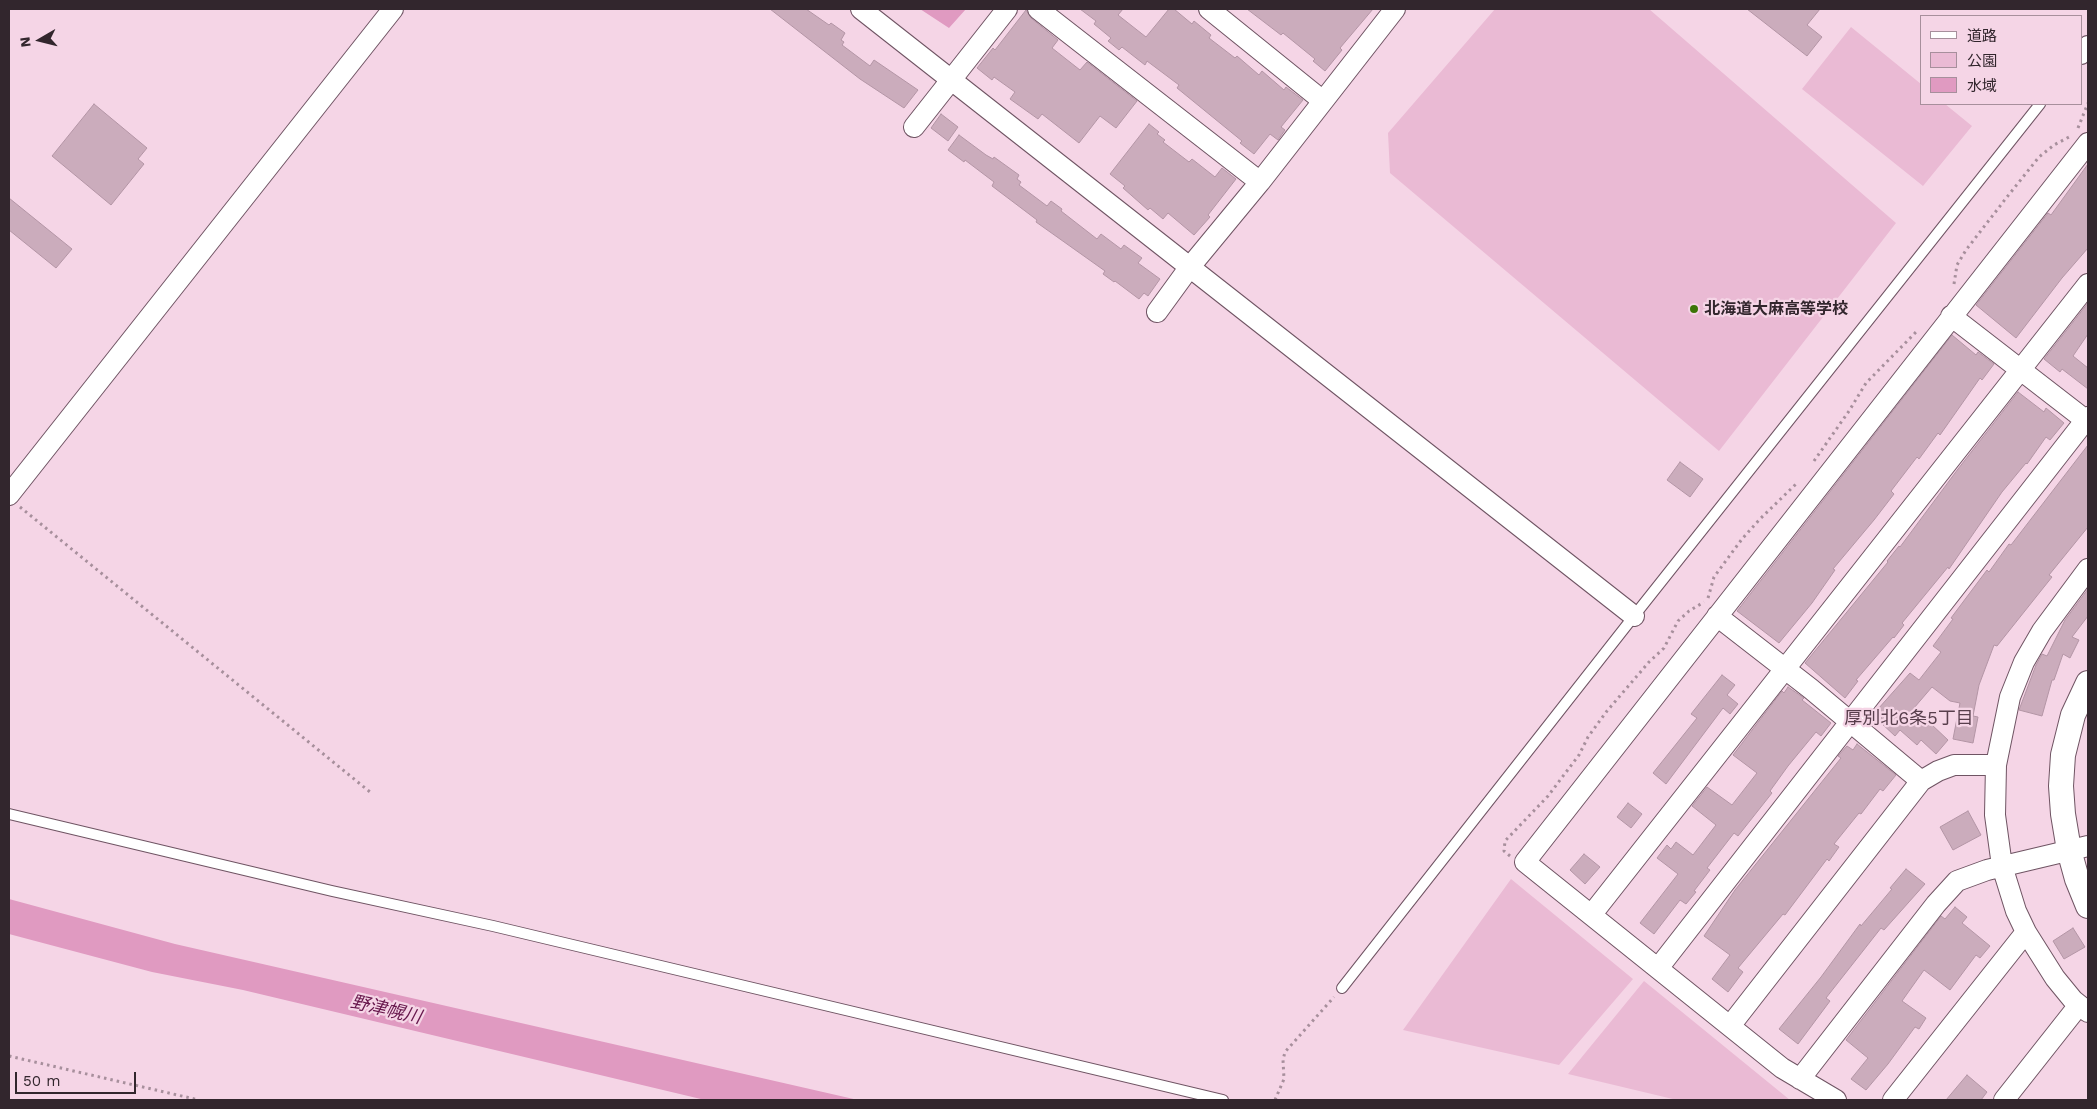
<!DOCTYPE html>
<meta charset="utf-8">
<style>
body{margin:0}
#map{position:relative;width:2097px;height:1109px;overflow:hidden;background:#f5d5e6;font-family:"Work Sans","Noto Sans JP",sans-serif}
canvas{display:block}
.frame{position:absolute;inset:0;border:10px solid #32262d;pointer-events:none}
.legend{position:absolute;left:1920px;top:15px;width:162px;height:90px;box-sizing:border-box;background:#f5d5e6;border:1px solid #a78f9c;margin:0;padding:6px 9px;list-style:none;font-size:15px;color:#32262d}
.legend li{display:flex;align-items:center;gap:10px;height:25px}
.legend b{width:25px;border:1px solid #a78f9c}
.north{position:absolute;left:15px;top:15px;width:50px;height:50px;-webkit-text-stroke:4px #f5d5e6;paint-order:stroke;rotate:262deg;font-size:14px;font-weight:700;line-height:20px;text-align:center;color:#32262d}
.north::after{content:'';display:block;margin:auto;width:18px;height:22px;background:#32262d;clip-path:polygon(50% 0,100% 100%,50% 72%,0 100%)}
.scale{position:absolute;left:15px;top:1072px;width:121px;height:22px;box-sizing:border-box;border:2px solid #32262d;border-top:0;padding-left:6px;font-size:15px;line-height:18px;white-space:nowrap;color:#32262d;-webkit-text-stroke:4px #f5d5e6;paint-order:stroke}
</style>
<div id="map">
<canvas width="2097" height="1109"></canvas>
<div class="frame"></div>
<ul class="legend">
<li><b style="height:6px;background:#fff"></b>道路</li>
<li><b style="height:14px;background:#eabad4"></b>公園</li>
<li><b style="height:14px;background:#e09ac1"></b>水域</li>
</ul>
<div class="north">N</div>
<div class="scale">50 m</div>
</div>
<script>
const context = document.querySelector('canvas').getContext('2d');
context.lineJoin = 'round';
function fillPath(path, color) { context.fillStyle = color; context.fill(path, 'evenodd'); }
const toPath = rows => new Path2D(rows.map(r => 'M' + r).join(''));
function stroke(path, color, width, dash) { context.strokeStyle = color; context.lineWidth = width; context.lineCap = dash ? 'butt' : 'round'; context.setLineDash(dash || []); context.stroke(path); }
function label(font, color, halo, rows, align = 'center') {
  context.font = font + ' "Work Sans","Noto Sans JP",sans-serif'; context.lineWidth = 4.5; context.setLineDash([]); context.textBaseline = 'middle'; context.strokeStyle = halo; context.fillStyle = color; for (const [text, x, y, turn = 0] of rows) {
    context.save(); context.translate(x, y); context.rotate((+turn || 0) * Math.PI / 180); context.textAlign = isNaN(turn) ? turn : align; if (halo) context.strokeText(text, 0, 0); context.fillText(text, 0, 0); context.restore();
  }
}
fillPath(toPath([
 [1495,9,1598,9,1600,10,1602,9,1649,9,1896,223,1719,451,1390,173,1388,133],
 [1851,27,1921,84,1921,104,1945,104,1972,126,1923,186,1802,89],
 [1511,879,1633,979,1559,1065,1403,1030],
 [1644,981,1790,1100,1677,1100,1568,1074]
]), '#eabad4');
fillPath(toPath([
 [920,9,966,9,949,28],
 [9,899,175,944,858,1100,705,1100,243,990,152,972,9,934]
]), '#e09ac1');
const building = toPath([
 [770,9,806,9,829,25,831,23,845,33,841,40,844,42,842,45,870,66,874,60,918,90,904,108,860,79,770,9],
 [1080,9,1123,9,1118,15,1146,37,1169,9,1174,9,1192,24,1194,21,1211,35,1209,38,1235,58,1237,56,1259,75,1262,71,1284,90,1286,87,1303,100,1281,127,1285,130,1278,140,1270,134,1254,154,1240,143,1242,141,1177,88,1179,85,1147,61,1145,65,1122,47,1119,50,1108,41,1111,38,1094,24,1096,21,1080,9],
 [1247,9,1373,9,1340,48,1342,50,1325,71,1313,61,1315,59,1283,33,1281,35,1247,9],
 [1747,9,1820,9,1807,25,1822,37,1807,56,1747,9],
 [1026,10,1031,18,1058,40,1052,48,1080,70,1087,62,1137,101,1116,128,1100,116,1079,143,1042,114,1038,119,1010,99,1015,92,994,77,992,80,977,68,993,48,995,50,1026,10],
 [94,104,147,148,138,159,144,164,111,205,52,156,94,104],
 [941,114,958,127,948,141,931,128,941,114],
 [1149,124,1159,132,1157,134,1165,140,1163,142,1189,162,1192,159,1215,177,1222,168,1236,179,1208,215,1210,217,1194,235,1168,213,1163,219,1150,208,1148,210,1123,188,1125,186,1110,174,1149,124],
 [959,135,986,155,993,159,994,157,1019,175,1017,179,1021,182,1019,185,1047,206,1051,201,1062,209,1061,211,1097,239,1101,234,1121,249,1124,245,1142,258,1138,263,1160,279,1148,296,1144,293,1139,299,1115,281,1114,282,1103,274,1105,271,1036,222,1037,220,992,186,994,182,965,160,964,162,948,150,959,135],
 [2088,164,2088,248,2062,278,2016,338,1976,305,2048,213,2051,215,2088,164],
 [9,198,72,249,56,268,9,230,9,198],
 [2088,303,2088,334,2073,356,2088,368,2088,389,2062,369,2060,372,2044,359,2088,303],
 [1952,335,1976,355,1978,352,1994,364,1982,380,1980,378,1940,435,1938,433,1919,459,1917,457,1891,491,1894,494,1874,520,1833,569,1835,570,1812,603,1779,643,1737,611,1952,335],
 [2018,392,2044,412,2046,408,2064,423,2050,440,2046,437,2027,464,2026,463,2002,492,1949,569,1948,567,1902,623,1904,625,1894,638,1893,637,1856,680,1858,681,1845,698,1805,663,1888,562,1887,561,1899,546,1900,547,1958,469,2018,392],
 [2088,445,2088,527,2049,575,2052,577,2040,592,1997,646,1994,645,1979,685,1973,716,1978,717,1973,743,1953,739,1960,703,1950,701,1932,687,1914,708,1948,740,1936,754,1921,740,1917,745,1900,730,1895,736,1879,721,1884,714,1878,709,1910,673,1919,680,1941,652,1933,646,1953,619,1951,618,1987,570,1989,572,2009,544,2011,545,2088,445],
 [1680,462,1703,479,1690,497,1667,480,1680,462],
 [2088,589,2088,616,2072,637,2079,640,2070,658,2063,654,2054,680,2052,680,2042,716,2019,710,2036,665,2042,654,2047,656,2065,620,2088,589],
 [1722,675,1735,685,1727,695,1738,704,1730,714,1723,708,1666,784,1653,773,1697,718,1691,714,1722,675],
 [1788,687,1804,698,1802,700,1831,723,1821,736,1816,732,1788,766,1770,791,1772,793,1738,836,1734,833,1707,868,1710,870,1694,891,1696,892,1686,904,1680,900,1654,934,1640,923,1678,874,1657,858,1667,845,1671,849,1676,842,1693,855,1716,825,1692,806,1707,787,1732,805,1757,773,1733,755,1782,691,1784,693,1788,687],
 [1857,744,1896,775,1883,791,1880,789,1861,814,1859,813,1834,844,1839,847,1829,861,1827,859,1785,915,1783,914,1738,968,1743,972,1728,992,1712,979,1730,955,1704,936,1735,890,1841,758,1838,756,1847,746,1853,750,1857,744],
 [1628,803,1642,814,1631,828,1617,817,1628,803],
 [1968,811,1981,835,1953,850,1940,827,1968,811],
 [1584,854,1600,867,1585,884,1570,870,1584,854],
 [1906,869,1925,884,1884,930,1881,928,1826,998,1830,1001,1798,1044,1779,1029,1821,977,1860,924,1861,926,1892,889,1890,888,1906,869],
 [1955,907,1967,917,1962,923,1990,946,1980,958,1976,955,1950,990,1924,970,1902,1001,1926,1018,1919,1029,1915,1027,1888,1064,1866,1090,1851,1079,1868,1058,1846,1040,1941,916,1945,919,1955,907],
 [2073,928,2085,947,2064,959,2053,941,2073,928],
 [1967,1075,1987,1092,1981,1100,1946,1100,1967,1075]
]);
fillPath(building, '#cbacbc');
stroke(building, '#b395a5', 1);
const service = toPath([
 [9,814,332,891,493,926,1223,1100],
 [1342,988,1634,616,2040,104]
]);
const minor = toPath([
 [861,9,1634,616],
 [1038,9,1260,182],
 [1209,9,1323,101],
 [2081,54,2088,46],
 [914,127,1007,9],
 [1157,312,1189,268,1260,182,1395,9],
 [1951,316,2088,422],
 [9,495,393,9],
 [2088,569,2042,631,2024,662,2010,697,1996,765,1995,815,2002,866,2016,911,2026,932,2055,978,2073,1000,2088,1012],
 [1717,616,1811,689,1921,781],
 [1592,914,2088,284],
 [1659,967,2088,417],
 [1730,1026,1921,781,1938,771,1954,765,1996,765],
 [1800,1079,1936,904,1957,881,1987,870,2088,846],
 [1836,1100,1782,1068,1525,862,2088,143],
 [1893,1100,2026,932],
 [2004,1100,2079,1005]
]);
const tertiary = toPath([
 [2088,683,2073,715,2063,755,2061,786,2063,814,2069,850,2077,879,2088,906]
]);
stroke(service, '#6f5463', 12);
stroke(minor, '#6f5463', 22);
stroke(tertiary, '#6f5463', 26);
stroke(toPath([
 [2078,128,2088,103],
 [1954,284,1957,265,1966,250,2007,197,2039,157,2054,145,2069,137],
 [1814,461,1849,411,1866,383,1917,331],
 [20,507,370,792],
 [1708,598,1714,577,1742,539,1760,519,1796,484],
 [1510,856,1504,851,1505,841,1548,796,1579,755,1588,737,1607,711,1649,662,1664,648,1678,621,1689,611,1704,602],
 [9,1056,199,1100],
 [1275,1100,1284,1079,1283,1060,1285,1052,1334,997]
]), '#a78f9c', 3, [2.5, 4]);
stroke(service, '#fff', 10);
stroke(minor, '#fff', 20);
stroke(tertiary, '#fff', 24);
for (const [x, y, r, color] of [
 [1694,309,5,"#3c7507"]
]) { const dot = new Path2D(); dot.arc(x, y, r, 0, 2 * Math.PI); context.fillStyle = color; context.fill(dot); stroke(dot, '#f5d5e6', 2); }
label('bold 16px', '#32262d', '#f5d5e6', [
 ["北海道大麻高等学校",1704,309]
], 'left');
label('18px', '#583e4c', '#f5d5e6', [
 ["厚別北6条5丁目",1909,719]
]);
label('italic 18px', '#67174c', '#f5d5e6', [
 ["野津幌川",386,1010,13]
]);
</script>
